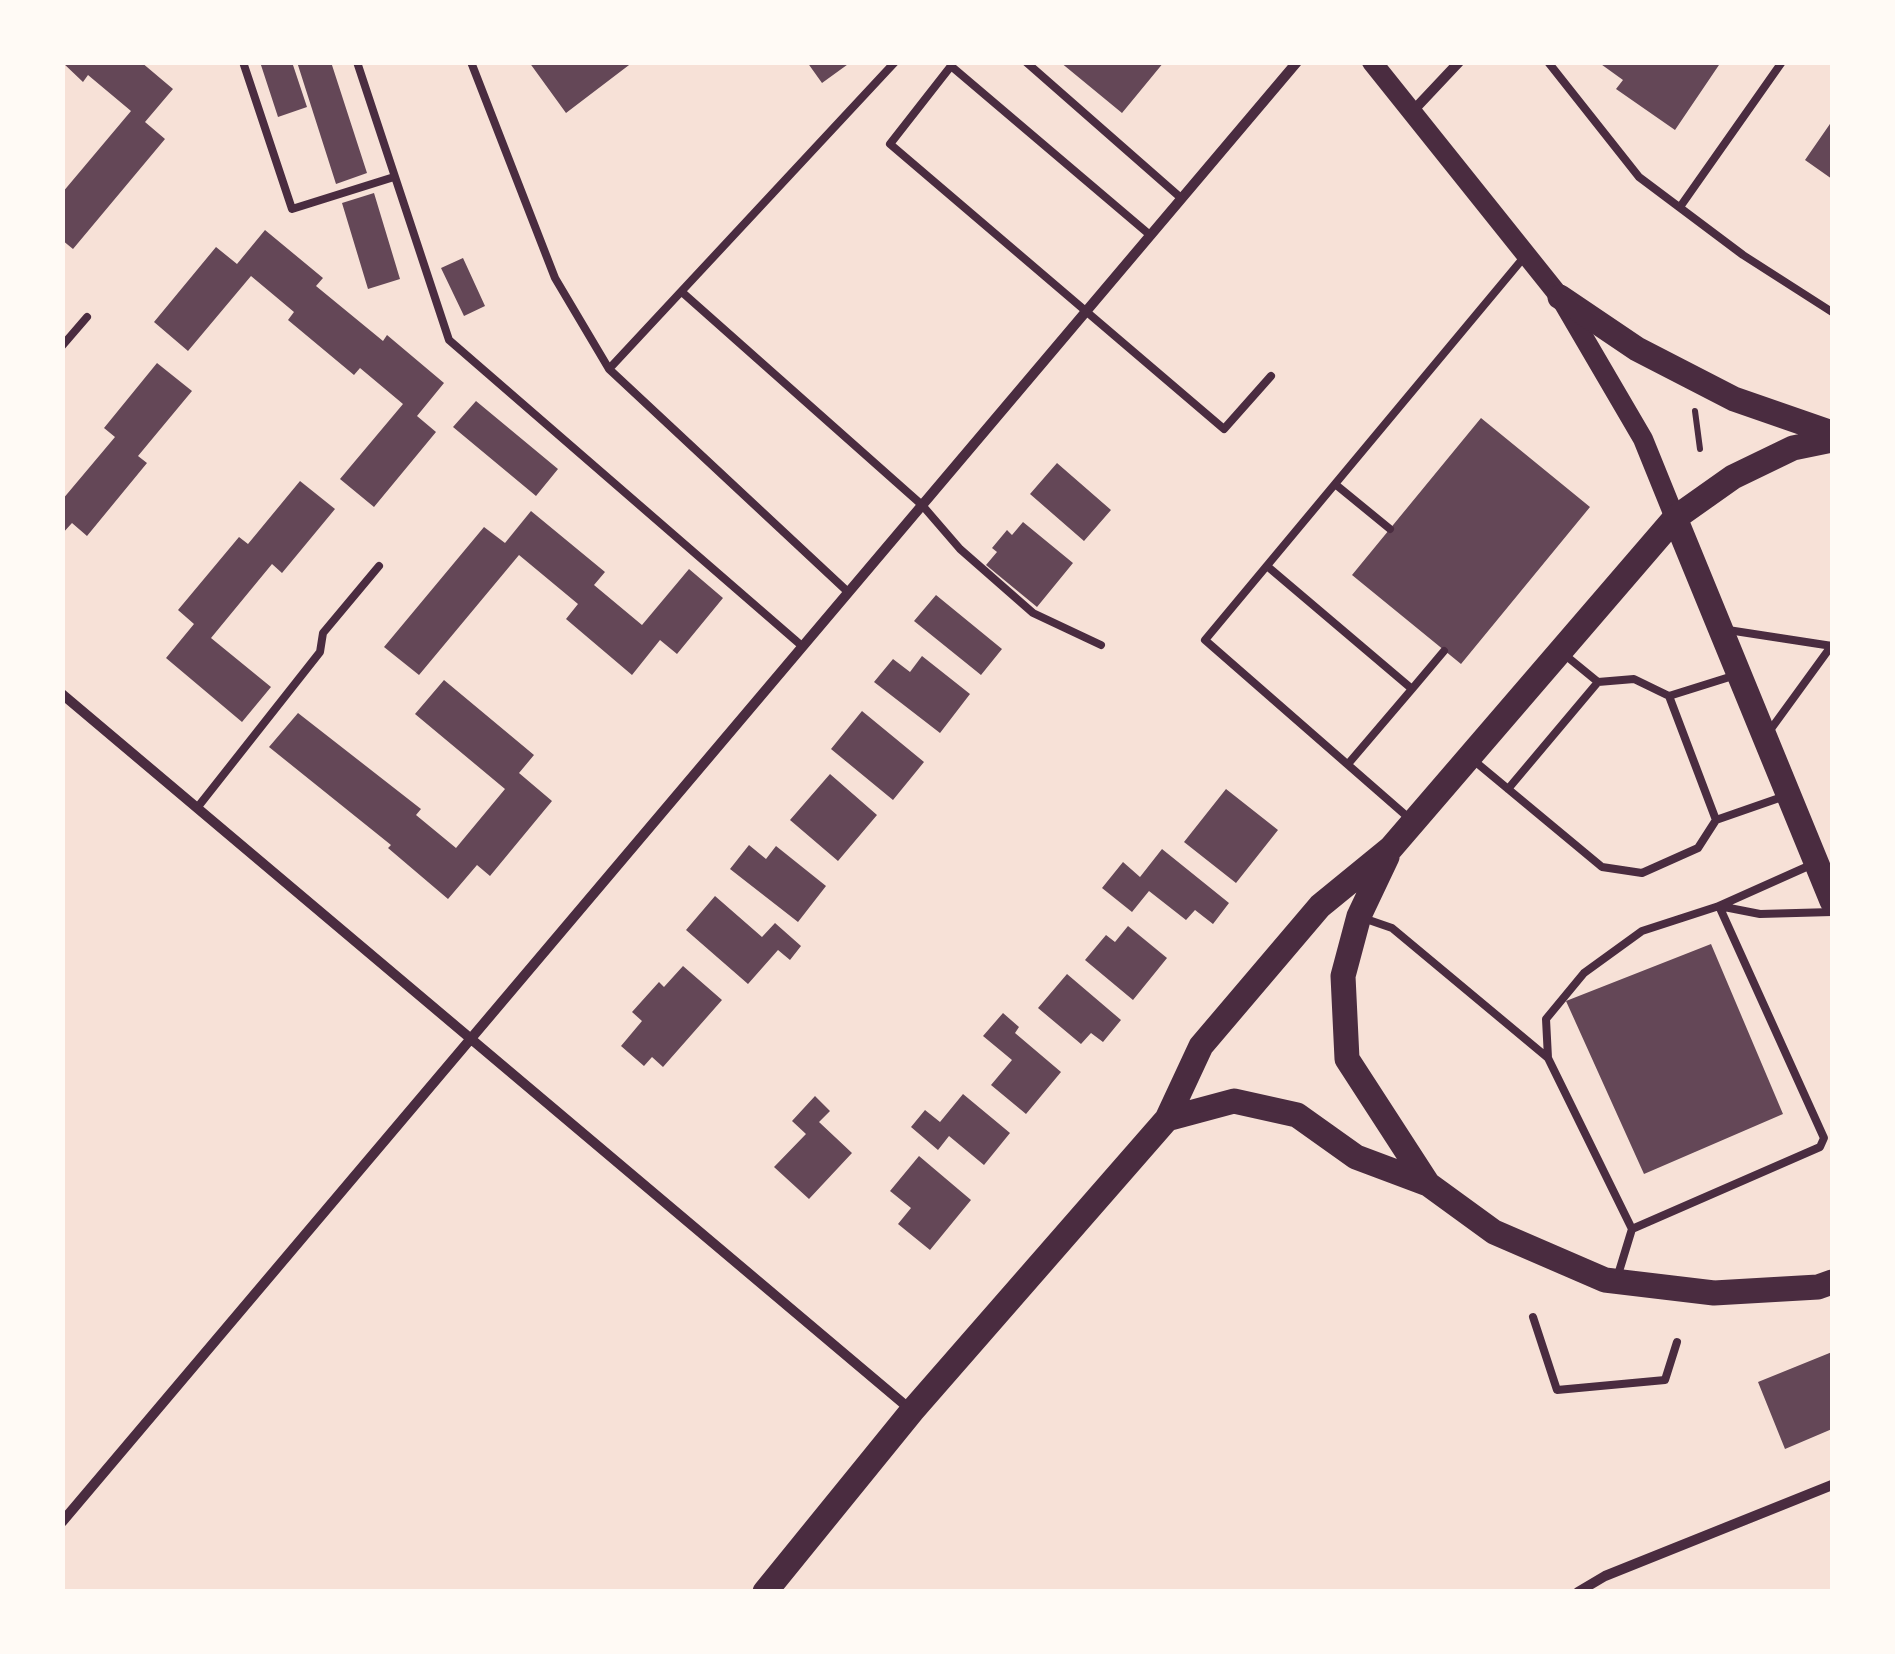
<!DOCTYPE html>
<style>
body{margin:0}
#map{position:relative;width:1895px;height:1654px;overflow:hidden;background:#f7e1d7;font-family:Helvetica,sans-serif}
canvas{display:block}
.frame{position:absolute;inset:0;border:65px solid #fffaf5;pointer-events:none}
</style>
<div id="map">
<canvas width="1895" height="1654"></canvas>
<div class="frame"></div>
</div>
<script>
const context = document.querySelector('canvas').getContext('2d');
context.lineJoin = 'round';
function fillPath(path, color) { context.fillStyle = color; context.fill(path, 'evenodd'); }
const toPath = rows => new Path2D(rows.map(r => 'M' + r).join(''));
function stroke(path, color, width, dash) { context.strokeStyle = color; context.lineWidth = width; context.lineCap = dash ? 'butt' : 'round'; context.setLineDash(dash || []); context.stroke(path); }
fillPath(toPath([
 [62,62,141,62,173,89,145,122,165,139,73,249,62,240,62,193,131,111,88,75,83,82],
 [260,62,292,62,307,107,278,117],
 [297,62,331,62,367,173,336,184],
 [529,62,633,62,566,113],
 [807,62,851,62,822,83],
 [1060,62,1164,62,1122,113],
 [1598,62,1721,62,1675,130,1616,89,1623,80],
 [1832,121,1832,179,1805,160],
 [374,193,400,279,368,289,342,203],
 [265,230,323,278,316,286,383,341,387,335,444,383,417,416,436,432,374,507,340,479,403,404,360,368,354,375,288,320,294,312,251,276,188,351,154,322,216,247,237,264],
 [463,258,485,306,464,316,441,268],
 [157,363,192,391,138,456,147,463,87,536,72,523,62,534,62,500,115,437,104,428],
 [476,401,558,469,536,496,453,427],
 [1481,418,1590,507,1461,664,1352,575],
 [1057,463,1111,510,1084,541,1030,494],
 [300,481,335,509,282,573,272,564,211,638,271,687,242,722,166,658,194,624,178,610,239,537,248,544],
 [531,511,605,572,594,585,642,625,689,569,723,598,677,654,660,640,632,675,566,619,578,604,519,555,419,675,384,647,484,527,505,543],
 [1023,522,1073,563,1037,607,986,565,997,552,992,548,1007,530,1012,535],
 [936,595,1002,649,981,675,914,621],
 [922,656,970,694,940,733,874,682,893,659,910,672],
 [444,680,534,755,519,773,552,801,490,876,477,865,448,899,388,848,391,845,269,747,298,713,421,809,416,815,456,848,505,789,415,714],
 [862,711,924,762,893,800,831,749],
 [830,774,877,815,838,861,790,820],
 [1226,789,1278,830,1236,883,1184,842],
 [749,845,766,859,776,846,826,886,798,922,730,869],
 [1162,849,1229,903,1213,924,1195,910,1186,920,1149,891,1132,912,1102,888,1123,862,1140,877],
 [715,896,762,937,775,923,801,946,790,960,778,950,748,984,686,930],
 [1128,926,1167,958,1133,1000,1085,960,1106,935,1115,942],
 [1711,944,1783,1114,1644,1174,1566,1001],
 [683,966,722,1000,663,1067,652,1057,644,1066,621,1046,642,1021,632,1012,659,982,664,987],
 [1067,974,1121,1020,1103,1042,1091,1033,1081,1044,1038,1008],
 [1003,1013,1019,1027,1015,1033,1061,1072,1026,1114,991,1085,1012,1060,983,1036],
 [963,1094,1010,1133,984,1165,949,1136,938,1150,911,1127,925,1110,940,1122],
 [815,1096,830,1111,819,1122,852,1153,809,1199,774,1167,806,1134,792,1121],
 [919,1156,971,1200,930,1250,898,1224,911,1208,890,1191],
 [1832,1352,1832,1429,1785,1449,1758,1382]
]), '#644757');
stroke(toPath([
 [1695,411,1700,449]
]), '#4a2c40', 6);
stroke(toPath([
 [243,62,292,209,394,177],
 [357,62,449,340,802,646],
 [471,62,555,278,609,369,848,592],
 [1026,62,1181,198],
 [1548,62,1639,177,1743,255,1832,312],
 [1680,207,1782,62],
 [1150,235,951,66,890,144,1224,429,1271,376],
 [683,293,922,505,960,549,1033,613,1101,645],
 [62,346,87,317],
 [609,369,895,62],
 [1335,484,1390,529],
 [1267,566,1412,689,1348,764],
 [1728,630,1832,646],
 [1565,655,1598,682],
 [1412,689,1444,651],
 [1669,696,1716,820],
 [1768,733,1832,645],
 [1472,759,1602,867,1642,873,1698,848,1716,820,1785,796],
 [1508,789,1598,682,1634,679,1669,696,1736,675],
 [197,808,320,652,323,633,379,566],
 [1410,819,1205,640,1525,256],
 [1719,906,1760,914,1832,912],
 [1363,918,1392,928,1548,1058],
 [1632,1229,1548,1058,1546,1019,1584,973,1642,931,1719,906,1813,864],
 [1617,1278,1632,1229,1820,1147,1824,1138,1719,906],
 [1533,1317,1557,1390,1665,1380,1677,1342]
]), '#4a2c40', 8);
stroke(toPath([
 [1411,113,1459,62],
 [62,694,911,1410],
 [62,1522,1297,62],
 [1578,1592,1605,1576,1832,1485]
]), '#4a2c40', 10);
stroke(toPath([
 [1372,62,1560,297,1643,439,1675,518]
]), '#4a2c40', 20);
stroke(toPath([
 [1560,297,1637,349,1734,399,1832,433],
 [1675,518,1832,901],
 [1387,857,1359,916,1343,976,1347,1059,1428,1184,1494,1232,1605,1280,1714,1293,1818,1287,1832,1282],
 [1167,1119,1234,1101,1297,1115,1356,1157,1428,1184],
 [765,1592,912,1411,1167,1119,1201,1046,1320,906,1391,848,1675,518,1733,477,1793,448,1832,440]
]), '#4a2c40', 25);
</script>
